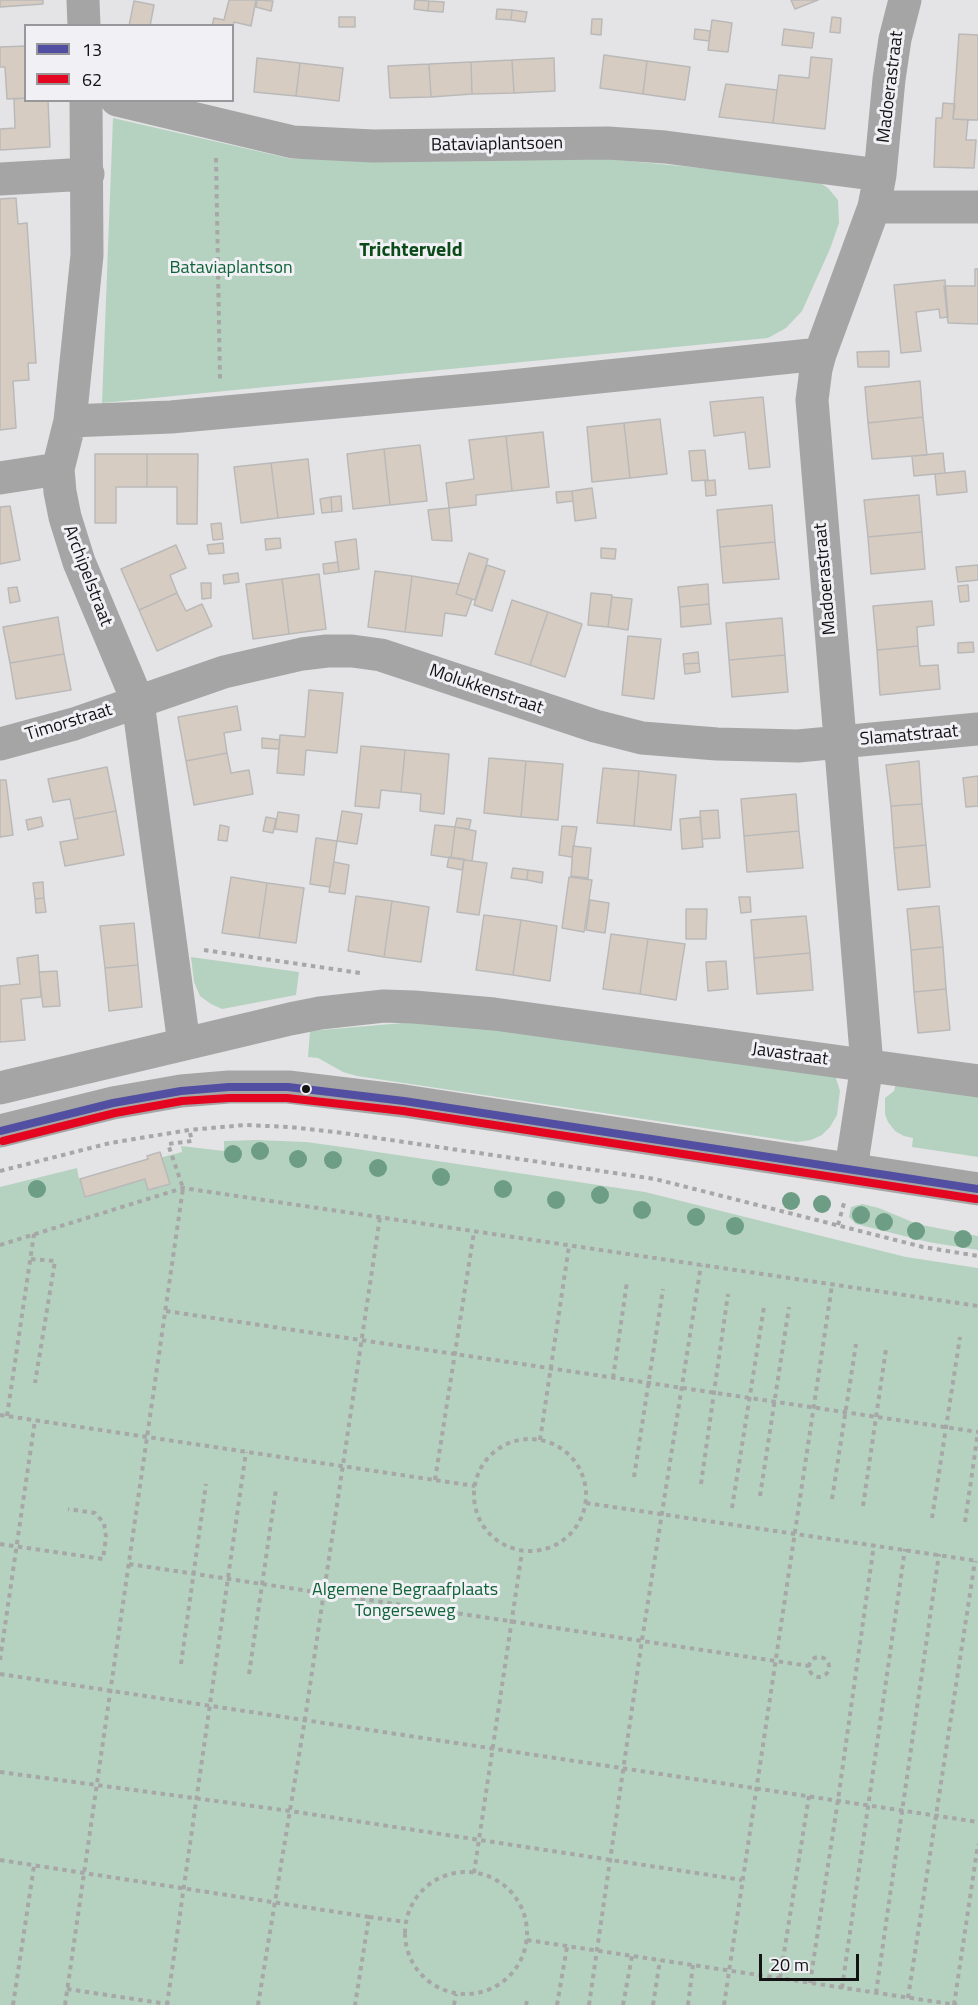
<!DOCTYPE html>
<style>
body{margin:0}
#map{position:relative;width:978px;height:2005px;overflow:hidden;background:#e4e4e6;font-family:"Titillium Web",sans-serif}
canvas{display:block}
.legend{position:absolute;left:24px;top:24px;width:210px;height:78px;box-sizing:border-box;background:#f1f0f4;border:2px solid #98989a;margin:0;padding:8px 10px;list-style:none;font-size:18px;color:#131314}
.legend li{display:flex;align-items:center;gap:12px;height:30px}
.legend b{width:30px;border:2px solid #98989a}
.scale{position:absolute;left:759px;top:1954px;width:100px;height:27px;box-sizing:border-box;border:3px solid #131314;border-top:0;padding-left:8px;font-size:18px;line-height:21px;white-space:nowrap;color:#131314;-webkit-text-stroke:4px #f1f0f4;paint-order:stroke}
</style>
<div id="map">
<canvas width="978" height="2005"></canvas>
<ul class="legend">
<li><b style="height:8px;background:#524fa2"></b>13</li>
<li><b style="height:8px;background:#e40521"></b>62</li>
</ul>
<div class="scale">20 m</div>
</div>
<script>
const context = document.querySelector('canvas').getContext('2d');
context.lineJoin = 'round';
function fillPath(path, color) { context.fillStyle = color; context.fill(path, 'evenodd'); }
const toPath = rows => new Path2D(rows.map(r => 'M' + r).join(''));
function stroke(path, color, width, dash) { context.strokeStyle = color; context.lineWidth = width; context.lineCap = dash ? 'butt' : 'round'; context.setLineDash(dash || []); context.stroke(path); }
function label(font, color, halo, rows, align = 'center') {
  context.font = font + ' "Titillium Web",sans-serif'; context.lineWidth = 6; context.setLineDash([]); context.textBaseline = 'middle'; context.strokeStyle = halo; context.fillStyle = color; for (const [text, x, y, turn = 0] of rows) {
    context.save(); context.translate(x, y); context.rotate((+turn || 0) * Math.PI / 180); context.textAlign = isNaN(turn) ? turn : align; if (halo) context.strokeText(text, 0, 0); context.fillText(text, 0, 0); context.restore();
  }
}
fillPath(toPath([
 [113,118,292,159,609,159,814,179,828,188,838,200,839,223,830,249,802,311,786,328,768,338,102,403],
 [191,957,299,972,296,995,222,1009,211,1004,200,996,194,982],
 [414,1022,493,1026,830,1074,836,1078,840,1091,837,1115,830,1127,822,1135,811,1140,797,1142,357,1076,343,1072,318,1058,308,1057,310,1031],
 [896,1083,978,1094,978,1157,912,1147,913,1138,904,1136,895,1131,888,1122,885,1114,885,1098,894,1091],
 [257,1140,306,1142,357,1149,645,1192,906,1257,978,1268,978,2005,0,2005,0,1187,77,1168,79,1179,182,1152,181,1146,224,1151,224,1141],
 [862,1204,879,1208,917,1224,978,1236,978,1250,928,1242,856,1224,849,1217,851,1207]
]), '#b5d2c0');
const building = toPath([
 [0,0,43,0,43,4,0,7,0,0],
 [229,0,256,0,251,26,234,22,232,30,232,26,212,26,214,18,224,20,229,0],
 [257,0,273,1,271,11,256,7,257,0],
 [415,0,429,1,428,11,414,9,415,0],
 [791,0,818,0,795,9,791,0],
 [134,1,154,5,150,26,129,26,134,1],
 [429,1,444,2,443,12,428,11,429,1],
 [497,9,512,10,511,20,496,19,497,9],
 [512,10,527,12,525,22,511,20,512,10],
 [339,17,355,17,355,27,339,27,339,17],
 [832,17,841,18,840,33,830,32,832,17],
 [592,19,602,19,601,35,591,34,592,19],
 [712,20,732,23,728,52,708,50,712,20],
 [695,29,710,31,709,41,694,39,695,29],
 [784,29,814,33,812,48,782,45,784,29],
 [959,34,978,35,978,120,953,119,959,34],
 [26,46,26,98,7,99,5,67,0,67,0,47,26,46],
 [604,55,647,61,643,94,600,88,604,55],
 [811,57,832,59,825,129,773,123,779,75,809,78,811,57],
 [257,58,300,63,296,96,254,92,257,58],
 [554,58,555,91,514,93,512,60,554,58],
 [512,60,514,93,472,94,471,62,512,60],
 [647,61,690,67,685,100,643,94,647,61],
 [471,62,472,94,431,97,429,64,471,62],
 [300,63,343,68,339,101,296,96,300,63],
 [429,64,431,97,390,98,388,66,429,64],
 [726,84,777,90,773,123,719,117,726,84],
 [26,98,26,100,48,100,50,147,0,150,0,129,15,128,14,99,26,98],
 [943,103,955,104,953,119,968,120,966,140,976,140,974,168,934,167,936,118,942,118,943,103],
 [16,198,18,224,27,223,36,363,28,363,29,380,13,381,16,428,0,430,0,199,16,198],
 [975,269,978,269,978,324,948,323,944,286,975,286,975,269],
 [945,280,948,317,940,318,939,309,916,312,921,351,901,353,894,285,945,280],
 [889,351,889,367,858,367,857,352,889,351],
 [920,381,923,417,868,423,865,387,920,381],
 [763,397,770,467,749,469,745,432,714,436,710,402,763,397],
 [923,417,927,455,872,459,868,423,923,417],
 [660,419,667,474,630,478,624,423,660,419],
 [624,423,630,478,592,482,587,427,624,423],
 [543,432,549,487,512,491,506,436,543,432],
 [506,436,512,491,476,495,476,505,449,508,446,483,474,479,469,440,506,436],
 [420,445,427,501,390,505,384,449,420,445],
 [384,449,390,505,353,509,347,454,384,449],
 [705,450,708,480,692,481,689,451,705,450],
 [943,453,945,473,914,476,912,456,943,453],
 [95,454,147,454,147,487,116,487,116,523,95,523,95,454],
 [147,454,198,454,197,524,177,524,177,487,147,487,147,454],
 [308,459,314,514,278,518,271,463,308,459],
 [271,463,278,518,241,523,234,467,271,463],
 [965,471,967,492,937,495,935,474,965,471],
 [715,480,716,495,706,496,705,481,715,480],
 [592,488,596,518,575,521,572,491,592,488],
 [572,491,573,501,557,503,556,492,572,491],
 [919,495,922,532,868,537,864,500,919,495],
 [341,496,342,511,332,512,331,497,341,496],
 [331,497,332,512,322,513,320,499,331,497],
 [772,505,775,542,720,547,717,510,772,505],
 [10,506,20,560,0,564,0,507,10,506],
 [449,508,452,541,432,540,428,510,449,508],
 [221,523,223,539,213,540,211,524,221,523],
 [922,532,925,569,871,574,868,537,922,532],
 [280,538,281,548,266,550,265,539,280,538],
 [356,539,359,569,339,572,335,542,356,539],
 [775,542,779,579,723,583,720,547,775,542],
 [223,543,224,553,209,554,207,545,223,543],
 [176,545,186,568,170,575,177,593,139,610,121,569,176,545],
 [601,548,616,549,615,559,601,558,601,548],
 [469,553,488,559,475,600,456,594,469,553],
 [338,562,339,572,324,574,323,564,338,562],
 [487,565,505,571,492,611,474,605,487,565],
 [978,565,978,580,958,582,956,567,978,565],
 [375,571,412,576,405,632,368,627,375,571],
 [238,573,239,582,224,584,223,575,238,573],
 [319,574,326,629,289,634,282,579,319,574],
 [412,576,459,584,456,594,472,599,466,616,445,613,442,636,405,632,412,576],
 [282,579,289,634,253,639,246,584,282,579],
 [201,583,211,583,211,598,202,599,201,583],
 [708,584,709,604,680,607,678,587,708,584],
 [968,585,969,601,960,602,958,586,968,585],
 [17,587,20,601,10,603,8,588,17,587],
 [177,593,186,611,202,604,212,626,157,651,139,610,177,593],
 [591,593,612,595,608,627,588,625,591,593],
 [612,597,632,599,628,630,608,627,612,597],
 [512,600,548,612,530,665,495,654,512,600],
 [932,601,934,625,917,627,918,646,877,650,873,606,932,601],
 [709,604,711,624,681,627,680,607,709,604],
 [548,612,582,624,565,677,530,665,548,612],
 [58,617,64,654,10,663,3,627,58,617],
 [782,618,785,655,729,660,726,623,782,618],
 [628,636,661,639,654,699,622,695,628,636],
 [973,642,974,652,958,653,958,643,973,642],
 [918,646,920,666,938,665,940,689,880,695,877,650,918,646],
 [698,652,699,663,684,664,683,654,698,652],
 [64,654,71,690,16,699,10,663,64,654],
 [785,655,788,692,732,697,729,660,785,655],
 [699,663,700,672,685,674,684,664,699,663],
 [309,690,343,693,337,753,306,750,304,775,277,773,280,735,305,737,309,690],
 [237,706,241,730,224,733,227,753,186,761,178,717,237,706],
 [262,738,280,740,279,749,262,748,262,738],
 [361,746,405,750,401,792,381,790,379,808,355,806,361,746],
 [405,750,449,754,444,814,420,811,421,794,401,792,405,750],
 [227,753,231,773,249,770,253,794,194,805,186,761,227,753],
 [489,758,526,761,521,817,484,813,489,758],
 [526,761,563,764,558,820,521,817,526,761],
 [919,761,922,804,891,806,886,765,919,761],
 [107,767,116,811,74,819,70,799,53,802,48,779,107,767],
 [603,768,639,771,634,826,597,823,603,768],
 [639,771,676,775,671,830,634,826,639,771],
 [978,776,978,806,966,807,963,778,978,776],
 [0,780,6,780,13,835,0,837,0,780],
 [796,794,799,831,744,836,741,799,796,794],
 [922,804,926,845,894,848,891,806,922,804],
 [718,810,720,838,702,839,700,811,718,810],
 [116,811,124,855,65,866,60,842,78,839,74,819,116,811],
 [342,811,362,814,357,844,337,841,342,811],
 [278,812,299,815,297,832,275,829,278,812],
 [41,817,43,826,28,830,26,820,41,817],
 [266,817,276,819,273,833,263,831,266,817],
 [700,817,703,847,682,849,680,819,700,817],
 [457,818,471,820,469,829,455,827,457,818],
 [220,825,229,827,227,841,218,840,220,825],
 [435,825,455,827,451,858,431,855,435,825],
 [562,826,577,827,572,857,559,855,562,826],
 [455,827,476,831,472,861,451,858,455,827],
 [799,831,803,868,747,872,744,836,799,831],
 [316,838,337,841,330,887,310,884,316,838],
 [926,845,930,887,898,890,894,848,926,845],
 [573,846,591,848,588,878,571,876,573,846],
 [449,857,464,859,462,870,447,867,449,857],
 [464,860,487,863,479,915,457,912,464,860],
 [334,862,349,865,345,894,329,892,334,862],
 [513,868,528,870,527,880,511,878,513,868],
 [528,870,543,872,542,883,527,880,528,870],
 [231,877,267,883,259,938,222,933,231,877],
 [569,877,592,880,584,932,562,928,569,877],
 [43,882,44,898,35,899,33,883,43,882],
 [267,883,304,888,296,943,259,938,267,883],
 [356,896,392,901,384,957,348,951,356,896],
 [739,897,750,897,751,912,741,913,739,897],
 [44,898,46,912,36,913,35,899,44,898],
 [590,900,609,903,605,933,586,930,590,900],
 [392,901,429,907,421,962,384,957,392,901],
 [939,906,943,947,911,950,907,909,939,906],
 [686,909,707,909,706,939,686,939,686,909],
 [484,915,521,920,513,975,476,970,484,915],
 [806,916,810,953,754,958,751,920,806,916],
 [521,920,557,926,550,981,513,975,521,920],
 [134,923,138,965,105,968,100,926,134,923],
 [611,934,648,939,640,994,603,989,611,934],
 [648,939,685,944,676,1000,640,994,648,939],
 [943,947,946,989,914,992,911,950,943,947],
 [810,953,813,990,757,994,754,958,810,953],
 [38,955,41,997,21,999,25,1040,0,1042,0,986,20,984,17,958,38,955],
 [726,961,728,989,708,991,706,962,726,961],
 [138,965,142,1007,109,1011,105,968,138,965],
 [57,971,60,1006,43,1007,39,972,57,971],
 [946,989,950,1030,918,1033,914,992,946,989],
 [160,1152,170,1184,148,1190,145,1179,85,1197,80,1179,148,1159,147,1156,160,1152]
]);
fillPath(building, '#d7ccc2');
stroke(building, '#bab9b9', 1.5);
stroke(toPath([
 [216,158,220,379],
 [204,950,360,973],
 [0,1171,110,1143,189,1130,245,1125,290,1127,343,1133,655,1179,923,1247,978,1256],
 [838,1225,844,1203],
 [0,1245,183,1188,978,1306],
 [31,1259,55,1261,35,1383],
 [166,1311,978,1432],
 [613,1378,627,1282],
 [0,1415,475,1486],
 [7,1416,34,1234],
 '474 1495a56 56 0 1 1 112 0a56 56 0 1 1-112 0Z',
 [540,1440,569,1246],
 [634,1477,663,1289],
 [435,1480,474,1232],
 [701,1484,728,1294],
 [760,1496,789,1307],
 [832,1499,856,1344],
 [586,1503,978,1561],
 [863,1506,886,1349],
 [732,1508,764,1307],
 [932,1518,960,1337],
 [965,1522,978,1432],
 [0,1544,103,1559,106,1537,104,1523,95,1513,68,1509],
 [129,1564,809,1666],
 '809 1667a10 10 0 1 1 20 0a10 10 0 1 1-20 0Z',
 [0,1660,35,1420],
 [181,1664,206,1484],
 [0,1674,978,1822],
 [249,1674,276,1489],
 [0,1772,290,1811,742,1880],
 [0,1860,369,1917,355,2005],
 '405 1933a61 61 0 1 1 122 0a61 61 0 1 1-122 0Z',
 [474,1873,522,1552],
 [369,1917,406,1922],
 [527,1940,957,2005],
 [780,1978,809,1796],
 [810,1983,838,1800,874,1544],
 [842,1988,905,1549],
 [67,1989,174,2005],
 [876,1993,939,1554],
 [908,1998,975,1561],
 [13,2005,34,1866],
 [65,2005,183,1188,168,1144,192,1141,189,1129],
 [167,2005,246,1452],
 [258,2005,305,1719,380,1217],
 [454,2005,456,1994],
 [526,2005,527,2001],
 [557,2005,567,1947],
 [589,2005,642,1640,701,1265],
 [623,2005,632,1956],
 [653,2005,660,1960],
 [688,2005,693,1965],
 [724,2005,832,1285],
 [954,2005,978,1844]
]), '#a7a7a8', 4, [4.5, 4.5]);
stroke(toPath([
 [83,0,84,26],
 [86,100,87,255,70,421,58,469,60,492,65,517,79,562,138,702,184,1044],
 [117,100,293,142,373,146,608,143,665,147,880,175],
 [0,179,88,174],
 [874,207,978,207],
 [70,421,171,417,502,387,820,354],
 [0,478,58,469],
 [0,744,74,724,224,672,302,654,327,651,352,651,381,655,595,726,642,738,717,744,798,746,978,729],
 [0,1088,290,1019,320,1013,384,1006,414,1007,494,1014,978,1081],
 [0,1131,113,1103,181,1091,229,1087,288,1087,404,1101,978,1189],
 [851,1169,867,1065,812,400,816,369,820,354,874,207,880,175,889,79,895,39,905,0]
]), '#a5a5a5', 33);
stroke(toPath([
 [0,1131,113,1103,181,1091,229,1087,288,1087,404,1101,978,1189]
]), '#524fa2', 8);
stroke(toPath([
 [3,1141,115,1113,182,1101,229,1098,287,1098,403,1111,976,1199]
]), '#e40521', 8);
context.fillStyle = '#6e9d86';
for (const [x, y] of [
 [260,1151],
 [233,1154],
 [298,1159],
 [333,1160],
 [378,1168],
 [441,1177],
 [37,1189],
 [503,1189],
 [600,1195],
 [556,1200],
 [791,1201],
 [822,1204],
 [642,1210],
 [861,1215],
 [696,1217],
 [884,1222],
 [735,1226],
 [916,1231],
 [963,1239]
]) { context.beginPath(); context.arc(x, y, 9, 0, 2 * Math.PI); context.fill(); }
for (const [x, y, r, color] of [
 [306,1089,5,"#131314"]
]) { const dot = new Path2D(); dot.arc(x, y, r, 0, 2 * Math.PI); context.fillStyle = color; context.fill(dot); stroke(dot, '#f1f0f4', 2); }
label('18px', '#131314', '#f1f0f4', [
 ["Madoerastraat",891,87,-83],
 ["Bataviaplantsoen",497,145,-1],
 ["Archipelstraat",87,576,69],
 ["Madoerastraat",826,579,-95],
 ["Molukkenstraat",486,690,19],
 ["Timorstraat",69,723,-17],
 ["Slamatstraat",909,736,-5],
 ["Javastraat",790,1055,8]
]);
label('18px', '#0e6338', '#f1f0f4', [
 ["Bataviaplantson",231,269],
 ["Algemene Begraafplaats",405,1591],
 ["Tongerseweg",405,1612]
]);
label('bold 20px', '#0b4a19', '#f1f0f4', [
 ["Trichterveld",411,251]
]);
</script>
